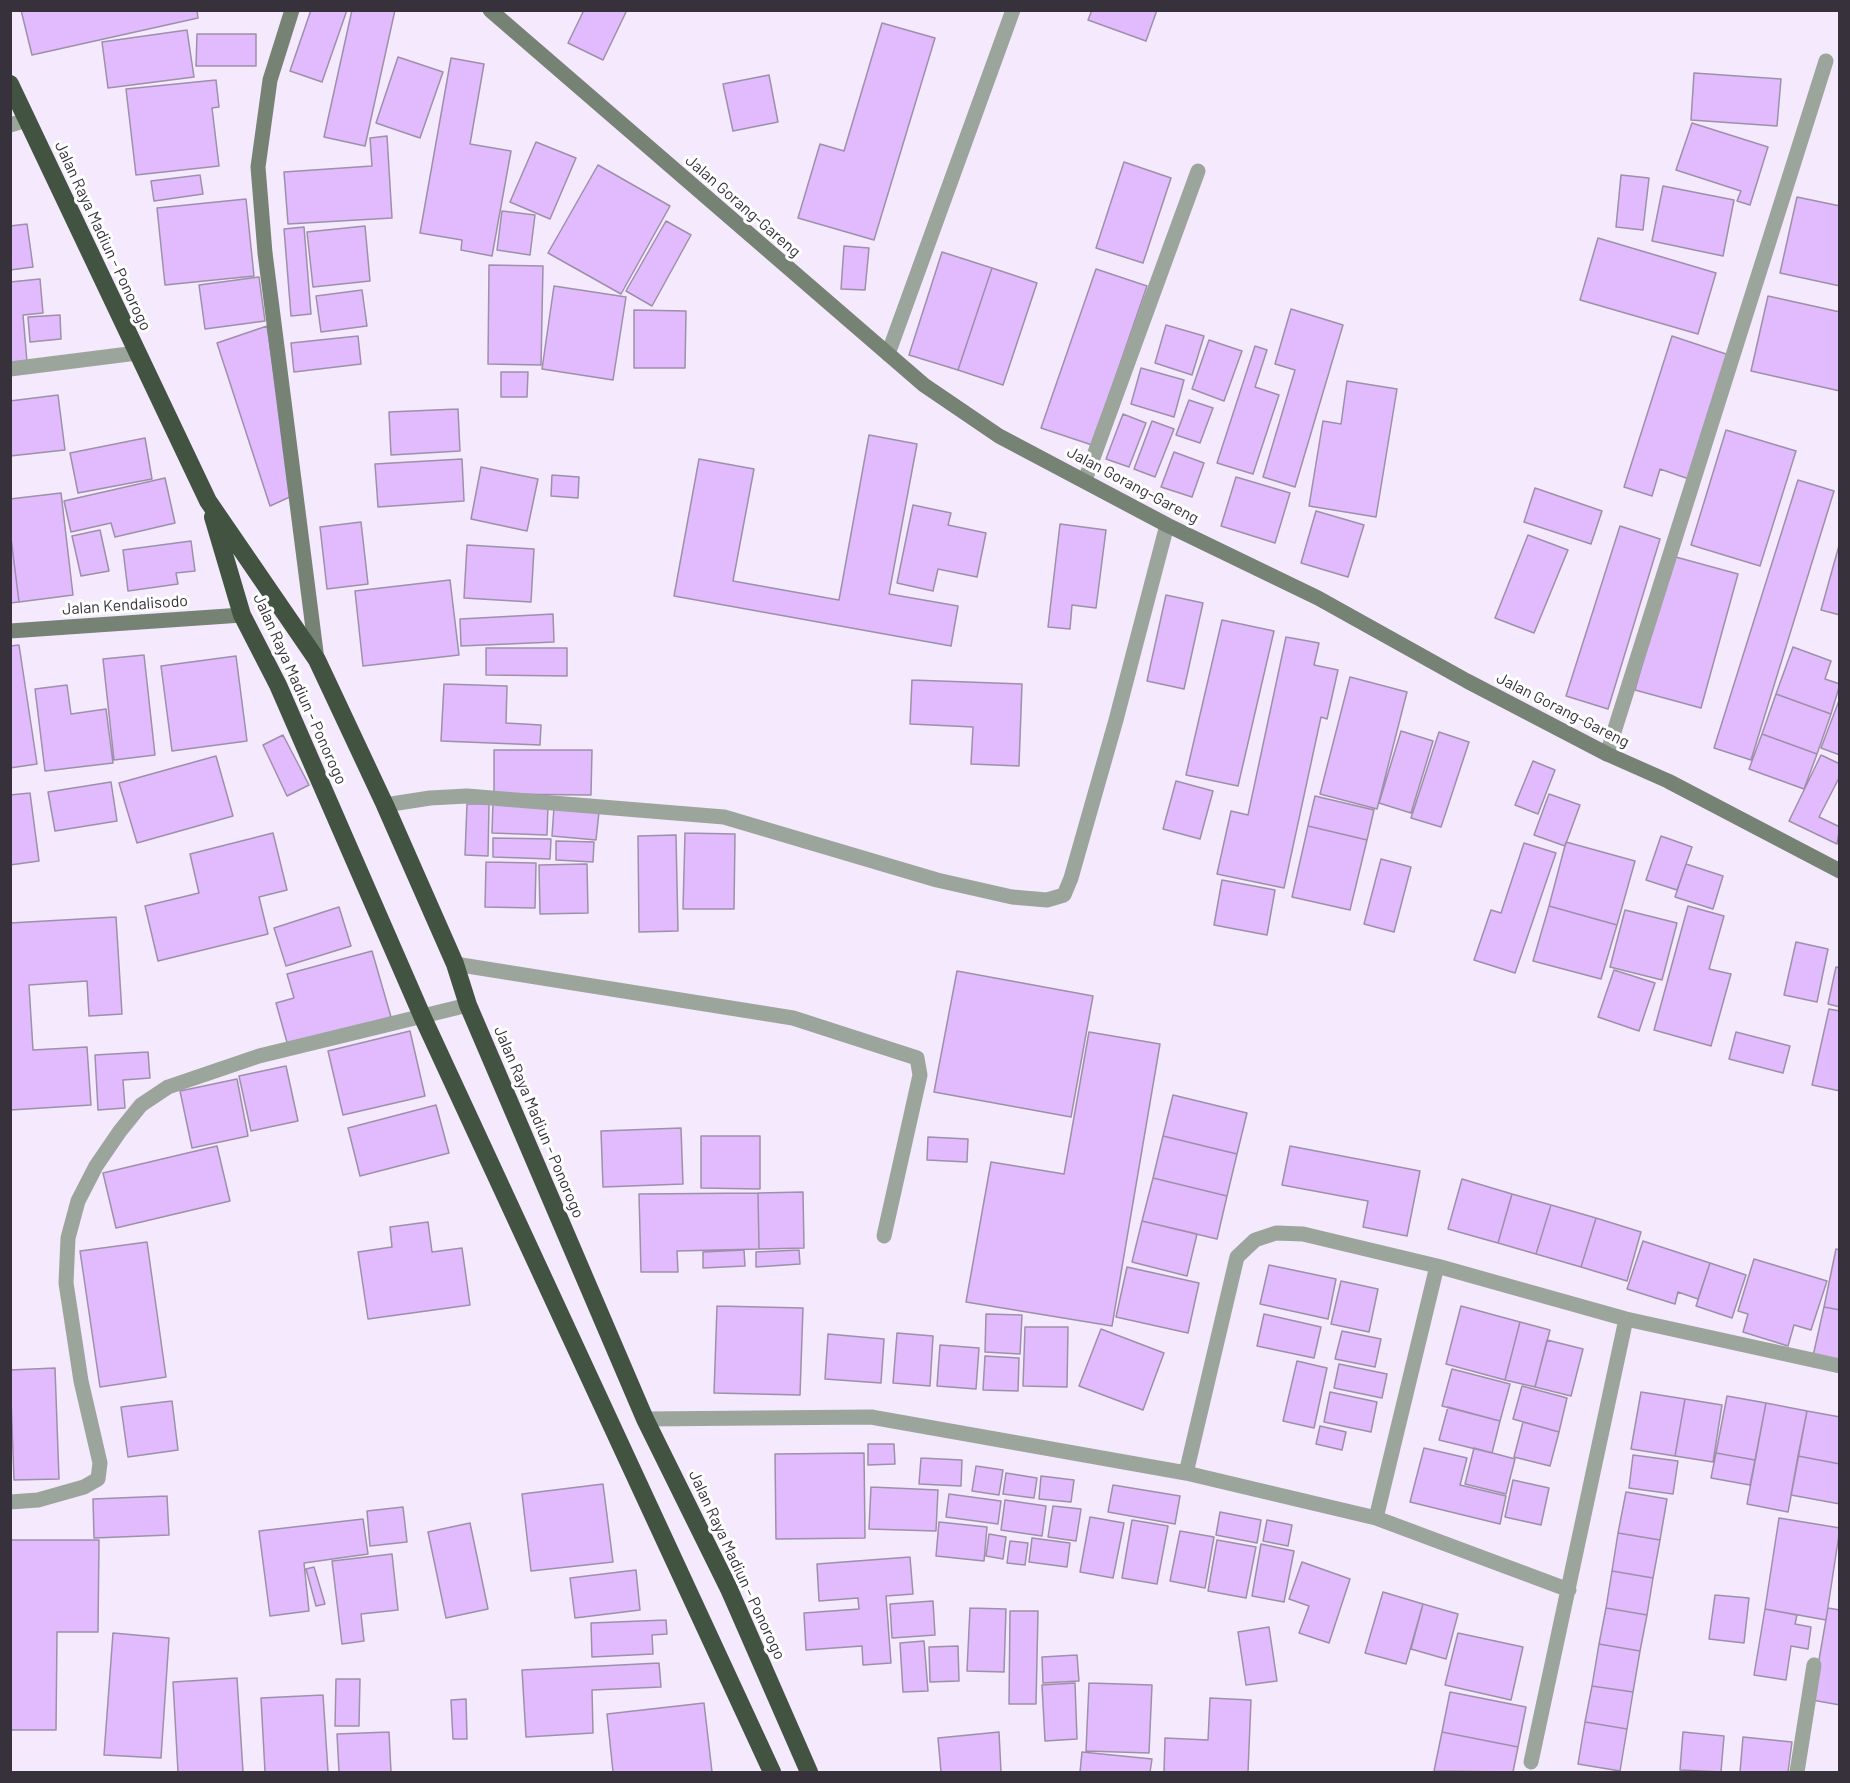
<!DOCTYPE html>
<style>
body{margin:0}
#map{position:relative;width:1850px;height:1783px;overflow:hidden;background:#f4e9fd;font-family:Barlow,sans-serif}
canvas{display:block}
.frame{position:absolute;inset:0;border:12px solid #36313b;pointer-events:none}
</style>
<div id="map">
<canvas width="1850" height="1783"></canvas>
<div class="frame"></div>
</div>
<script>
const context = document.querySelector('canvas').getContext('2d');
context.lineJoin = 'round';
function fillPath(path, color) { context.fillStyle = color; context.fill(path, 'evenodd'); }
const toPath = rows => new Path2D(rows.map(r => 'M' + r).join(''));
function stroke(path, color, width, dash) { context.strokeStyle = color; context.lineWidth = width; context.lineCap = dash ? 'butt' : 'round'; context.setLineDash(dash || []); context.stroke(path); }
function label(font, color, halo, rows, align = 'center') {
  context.font = font + ' Barlow,sans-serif'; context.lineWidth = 6; context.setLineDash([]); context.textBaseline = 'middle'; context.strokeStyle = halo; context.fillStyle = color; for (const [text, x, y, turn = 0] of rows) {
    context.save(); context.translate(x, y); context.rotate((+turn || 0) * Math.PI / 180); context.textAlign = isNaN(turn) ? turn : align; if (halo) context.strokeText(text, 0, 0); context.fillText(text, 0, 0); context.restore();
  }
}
const building = toPath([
 [21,10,197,10,198,18,32,55,21,10],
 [311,10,347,10,322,82,290,71,311,10],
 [352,10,395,10,365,146,324,137,352,10],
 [584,10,627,10,603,60,568,43,584,10],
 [1092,10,1157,10,1146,41,1088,20,1092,10],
 [882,23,935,38,874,240,798,218,820,144,844,151,882,23],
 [187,30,194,77,108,88,102,42,187,30],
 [197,34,256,34,256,66,196,66,197,34],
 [398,57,443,72,420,138,376,123,398,57],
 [451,58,484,64,470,144,511,151,492,256,461,250,462,240,420,233,451,58],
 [1694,73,1781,79,1777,126,1691,120,1694,73],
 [769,75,778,122,733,131,723,84,769,75],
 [216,80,219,107,212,108,219,166,136,175,126,89,216,80],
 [1692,123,1768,147,1750,205,1737,201,1741,191,1676,170,1692,123],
 [387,136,392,218,288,224,284,172,372,166,370,138,387,136],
 [536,142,576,158,550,219,510,202,536,142],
 [1124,162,1171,178,1143,263,1096,248,1124,162],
 [598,165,670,206,621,294,548,253,598,165],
 [200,175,203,194,154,201,151,181,200,175],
 [1621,175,1649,178,1643,230,1616,227,1621,175],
 [1663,186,1734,200,1723,256,1652,241,1663,186],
 [1797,197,1840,206,1840,286,1780,273,1797,197],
 [246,199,254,276,165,285,157,208,246,199],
 [502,211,535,215,530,255,497,250,502,211],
 [666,221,691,235,652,306,626,291,666,221],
 [27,224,33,267,10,270,10,226,27,224],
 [365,226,370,281,313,287,307,232,365,226],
 [304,227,311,314,291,316,284,229,304,227],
 [1598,238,1716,273,1698,334,1580,300,1598,238],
 [844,246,869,248,865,290,841,289,844,246],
 [942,252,992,268,958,370,909,355,942,252],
 [489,265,543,266,541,365,488,364,489,265],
 [992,268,1037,283,1003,385,958,370,992,268],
 [1096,269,1147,286,1092,445,1041,428,1096,269],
 [259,277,265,321,205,329,199,285,259,277],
 [40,279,43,313,23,315,27,362,10,364,10,282,40,279],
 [554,286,626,297,613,380,542,369,554,286],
 [362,290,367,326,321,332,316,296,362,290],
 [1768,296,1840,312,1840,391,1751,371,1768,296],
 [1291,309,1343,325,1295,487,1263,477,1295,370,1275,364,1291,309],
 [634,310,686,311,685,368,634,368,634,310],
 [60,315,61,339,30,342,28,317,60,315],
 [1166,325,1204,336,1192,375,1155,363,1166,325],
 [267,326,292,496,270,506,217,343,267,326],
 [358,336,361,364,294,372,291,343,358,336],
 [1672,336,1729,355,1689,479,1660,469,1652,496,1624,487,1672,336],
 [1209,340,1242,351,1224,401,1192,389,1209,340],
 [1255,346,1267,350,1255,387,1279,395,1253,474,1217,463,1255,346],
 [1141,368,1184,380,1174,417,1131,404,1141,368],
 [501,372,528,372,527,397,501,397,501,372],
 [1347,381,1397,389,1376,517,1309,506,1323,421,1341,424,1347,381],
 [58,395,65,450,10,456,10,401,58,395],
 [1189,400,1213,408,1200,443,1176,435,1189,400],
 [458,409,460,451,391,455,389,412,458,409],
 [1123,414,1146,423,1129,467,1106,459,1123,414],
 [1152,421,1174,429,1155,477,1134,469,1152,421],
 [1726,430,1796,451,1760,566,1691,545,1726,430],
 [869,435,917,444,889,594,958,606,951,646,674,596,699,459,754,469,733,581,839,600,869,435],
 [145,438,152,479,78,493,70,453,145,438],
 [1174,452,1204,463,1192,497,1161,487,1174,452],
 [462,459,464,501,378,507,375,464,462,459],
 [481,467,538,479,527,531,471,519,481,467],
 [552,475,579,477,578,498,551,496,552,475],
 [1236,477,1290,493,1275,543,1221,526,1236,477],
 [165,478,175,523,115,537,111,523,71,532,64,501,165,478],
 [1798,480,1834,491,1751,760,1714,748,1798,480],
 [1535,488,1602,511,1591,544,1524,522,1535,488],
 [61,493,73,595,19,602,10,530,10,499,61,493],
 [913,505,951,513,948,525,986,533,977,577,938,569,933,591,897,583,913,505],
 [1316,511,1364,525,1348,577,1301,563,1316,511],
 [361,522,368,584,327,589,320,527,361,522],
 [1060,524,1106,530,1096,608,1072,605,1070,629,1048,627,1060,524],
 [1620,526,1660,539,1608,709,1566,696,1620,526],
 [10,530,19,602,10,603,10,530],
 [100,530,109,571,81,576,72,536,100,530],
 [1528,535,1568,550,1534,633,1495,618,1528,535],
 [191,541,195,571,176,573,178,584,128,591,123,550,191,541],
 [1840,542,1840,615,1821,610,1840,542],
 [467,545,534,549,531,602,464,598,467,545],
 [1672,556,1738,574,1701,708,1635,690,1672,556],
 [450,580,459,655,363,666,355,591,450,580],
 [1166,595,1203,603,1184,689,1147,681,1166,595],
 [553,614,554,642,461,646,460,619,553,614],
 [1222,620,1274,631,1238,786,1186,775,1222,620],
 [1286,637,1319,643,1314,665,1338,670,1327,719,1321,717,1284,888,1217,874,1231,811,1248,815,1286,637],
 [19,645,37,764,10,768,10,646,19,645],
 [1793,647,1831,661,1825,679,1840,684,1831,714,1776,694,1793,647],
 [486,648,567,648,567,676,486,675,486,648],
 [144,655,155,755,114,760,103,659,144,655],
 [236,656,247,741,172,751,161,666,236,656],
 [1350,677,1407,692,1377,809,1320,794,1350,677],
 [912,680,1022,684,1019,766,971,764,973,727,910,724,912,680],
 [444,684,507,686,506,723,541,725,540,745,441,741,444,684],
 [67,685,71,714,106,709,113,763,45,771,35,689,67,685],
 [1776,694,1831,714,1817,754,1762,734,1776,694],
 [1840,698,1840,755,1821,748,1840,698],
 [1401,731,1433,741,1411,813,1379,803,1401,731],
 [1439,732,1469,742,1441,827,1411,818,1439,732],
 [1762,734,1817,754,1804,789,1749,769,1762,734],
 [283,735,309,785,287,796,263,745,283,735],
 [494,750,592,750,591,795,494,794,494,750],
 [1821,755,1840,764,1840,776,1819,817,1840,827,1837,844,1789,821,1821,755],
 [216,756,233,816,137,843,119,783,216,756],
 [1533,761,1555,770,1538,814,1515,805,1533,761],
 [1176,781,1213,791,1200,839,1163,829,1176,781],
 [111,782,117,821,55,831,48,792,111,782],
 [30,793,39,861,10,865,10,795,30,793],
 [1549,794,1580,805,1565,846,1534,835,1549,794],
 [1315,796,1374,810,1367,840,1308,826,1315,796],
 [493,802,548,804,547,835,492,833,493,802],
 [467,804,489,804,488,856,465,855,467,804],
 [554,807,599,812,596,840,552,836,554,807],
 [1308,826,1367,840,1350,910,1292,897,1308,826],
 [273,833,287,890,259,897,268,934,158,961,145,906,199,893,190,854,273,833],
 [685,833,735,834,734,909,683,909,685,833],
 [676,835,678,931,639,932,638,836,676,835],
 [1661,836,1692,847,1677,890,1646,880,1661,836],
 [493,838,551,839,550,859,493,857,493,838],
 [556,841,594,842,593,862,556,860,556,841],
 [1566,842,1635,861,1617,925,1549,906,1566,842],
 [1524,843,1556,853,1515,973,1474,960,1491,910,1501,913,1524,843],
 [1381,859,1411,867,1394,932,1364,924,1381,859],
 [486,862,536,863,535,908,485,907,486,862],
 [587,864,588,913,540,914,539,865,587,864],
 [1686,864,1723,876,1713,909,1675,897,1686,864],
 [1222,880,1275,890,1267,935,1214,925,1222,880],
 [1549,906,1617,925,1601,979,1533,961,1549,906],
 [1688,906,1724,916,1709,969,1731,974,1711,1046,1654,1030,1688,906],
 [339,907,351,946,286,966,274,928,339,907],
 [1625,910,1677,923,1662,980,1610,967,1625,910],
 [116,917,122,1014,89,1016,87,981,29,985,33,1050,87,1047,91,1105,10,1110,10,923,116,917],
 [1796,942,1828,949,1817,1002,1784,995,1796,942],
 [372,951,391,1017,288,1046,276,1003,294,998,287,974,372,951],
 [1836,967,1840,968,1840,1007,1828,1004,1836,967],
 [1614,970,1655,983,1639,1031,1598,1017,1614,970],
 [957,971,1093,996,1071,1117,934,1092,957,971],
 [1829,1009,1840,1011,1840,1091,1812,1085,1829,1009],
 [410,1031,425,1096,343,1115,328,1051,410,1031],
 [1089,1032,1160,1044,1112,1326,966,1302,991,1162,1064,1174,1089,1032],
 [1736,1032,1790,1046,1783,1073,1729,1059,1736,1032],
 [148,1052,150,1078,123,1080,125,1108,98,1110,95,1055,148,1052],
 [286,1066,298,1121,251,1131,239,1076,286,1066],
 [237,1079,248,1136,192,1148,180,1091,237,1079],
 [1173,1095,1247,1113,1237,1154,1163,1136,1173,1095],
 [436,1105,449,1153,360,1176,348,1128,436,1105],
 [681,1128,683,1184,603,1187,601,1131,681,1128],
 [701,1136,760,1136,760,1189,701,1188,701,1136],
 [1163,1136,1237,1154,1227,1196,1153,1178,1163,1136],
 [928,1137,968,1139,967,1162,927,1160,928,1137],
 [217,1146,230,1201,116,1228,103,1173,217,1146],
 [1290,1146,1420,1171,1407,1236,1363,1227,1368,1201,1282,1185,1290,1146],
 [1153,1178,1227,1196,1217,1239,1142,1221,1153,1178],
 [1462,1179,1512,1194,1498,1243,1448,1229,1462,1179],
 [803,1192,804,1248,759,1249,758,1193,803,1192],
 [758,1193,759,1249,677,1251,678,1272,641,1272,639,1194,758,1193],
 [1512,1194,1551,1205,1536,1254,1498,1243,1512,1194],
 [1551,1205,1596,1218,1581,1267,1536,1254,1551,1205],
 [1596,1218,1641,1232,1627,1281,1581,1267,1596,1218],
 [1142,1221,1197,1234,1187,1276,1132,1262,1142,1221],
 [428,1222,432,1252,462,1248,470,1305,368,1319,358,1252,392,1247,390,1227,428,1222],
 [1643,1241,1710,1263,1698,1299,1678,1292,1675,1304,1627,1289,1643,1241],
 [147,1242,166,1377,100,1387,80,1251,147,1242],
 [1836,1249,1840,1250,1840,1310,1824,1307,1836,1249],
 [744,1250,745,1266,703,1268,703,1252,744,1250],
 [799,1250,800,1264,756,1267,756,1252,799,1250],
 [1754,1259,1827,1281,1811,1330,1794,1325,1788,1346,1743,1332,1748,1314,1738,1311,1754,1259],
 [1710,1263,1746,1275,1732,1318,1696,1306,1710,1263],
 [1269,1265,1336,1279,1328,1319,1260,1304,1269,1265],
 [1127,1267,1199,1283,1188,1333,1116,1317,1127,1267],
 [1341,1281,1378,1289,1369,1332,1331,1324,1341,1281],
 [717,1306,803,1308,800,1395,714,1393,717,1306],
 [1461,1306,1520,1322,1505,1380,1446,1364,1461,1306],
 [1824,1307,1840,1310,1840,1362,1813,1356,1824,1307],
 [986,1314,1022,1315,1020,1354,985,1352,986,1314],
 [1264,1314,1321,1327,1314,1358,1257,1346,1264,1314],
 [1520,1322,1550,1330,1535,1387,1505,1380,1520,1322],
 [1025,1327,1068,1327,1067,1387,1023,1386,1025,1327],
 [1101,1329,1164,1353,1143,1410,1079,1386,1101,1329],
 [1342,1331,1381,1339,1375,1367,1335,1359,1342,1331],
 [897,1333,933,1336,930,1386,893,1383,897,1333],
 [828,1334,884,1339,881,1383,825,1379,828,1334],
 [1547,1340,1583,1349,1571,1396,1535,1387,1547,1340],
 [940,1345,979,1348,976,1389,937,1386,940,1345],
 [985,1356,1019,1358,1018,1391,983,1390,985,1356],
 [1297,1361,1327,1368,1314,1428,1283,1421,1297,1361],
 [1339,1364,1387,1374,1382,1398,1334,1388,1339,1364],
 [55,1368,59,1479,14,1480,10,1370,55,1368],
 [1452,1369,1510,1384,1500,1421,1442,1406,1452,1369],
 [1522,1386,1567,1398,1559,1432,1513,1419,1522,1386],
 [1330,1392,1377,1402,1371,1432,1324,1422,1330,1392],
 [1641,1392,1685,1399,1675,1456,1631,1449,1641,1392],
 [1727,1396,1766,1403,1755,1460,1716,1453,1727,1396],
 [1685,1399,1722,1405,1713,1462,1675,1456,1685,1399],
 [172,1401,178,1450,128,1457,121,1407,172,1401],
 [1766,1403,1807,1411,1788,1512,1747,1504,1766,1403],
 [1448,1407,1500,1421,1492,1453,1439,1440,1448,1407],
 [1807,1411,1840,1417,1840,1464,1798,1456,1807,1411],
 [1523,1422,1559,1432,1550,1466,1514,1457,1523,1422],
 [1320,1426,1346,1432,1342,1450,1316,1444,1320,1426],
 [868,1444,894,1444,895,1464,868,1465,868,1444],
 [1424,1448,1467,1458,1460,1485,1506,1496,1500,1524,1410,1502,1424,1448],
 [1474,1448,1515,1459,1506,1494,1465,1484,1474,1448],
 [864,1453,865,1538,776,1539,775,1454,864,1453],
 [1716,1453,1755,1460,1750,1485,1711,1478,1716,1453],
 [1633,1455,1678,1461,1673,1494,1629,1488,1633,1455],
 [1798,1456,1840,1464,1840,1504,1791,1495,1798,1456],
 [921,1458,962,1460,961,1486,919,1484,921,1458],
 [976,1466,1003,1470,999,1495,972,1491,976,1466],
 [1006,1473,1037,1478,1034,1498,1003,1494,1006,1473],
 [1041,1476,1074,1480,1071,1502,1039,1499,1041,1476],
 [1513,1480,1549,1488,1541,1525,1505,1517,1513,1480],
 [603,1484,613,1562,531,1571,522,1494,603,1484],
 [1113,1485,1180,1496,1175,1524,1108,1512,1113,1485],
 [871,1487,938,1490,936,1531,869,1529,871,1487],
 [1626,1492,1667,1499,1660,1540,1618,1533,1626,1492],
 [949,1494,1001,1501,998,1524,946,1517,949,1494],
 [167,1496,169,1535,94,1538,93,1499,167,1496],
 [1005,1500,1046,1506,1042,1536,1001,1530,1005,1500],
 [1053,1506,1081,1509,1076,1541,1048,1537,1053,1506],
 [403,1507,407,1542,370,1546,367,1511,403,1507],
 [1220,1512,1261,1520,1257,1543,1216,1535,1220,1512],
 [1090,1517,1124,1523,1113,1578,1080,1572,1090,1517],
 [1779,1518,1840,1528,1826,1620,1765,1609,1779,1518],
 [363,1519,368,1554,304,1563,309,1611,270,1616,259,1531,363,1519],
 [1132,1520,1168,1526,1157,1584,1122,1578,1132,1520],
 [1267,1520,1292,1525,1288,1546,1263,1541,1267,1520],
 [939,1522,987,1527,984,1561,936,1556,939,1522],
 [470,1523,488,1609,446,1618,428,1532,470,1523],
 [1180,1531,1214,1537,1205,1588,1170,1581,1180,1531],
 [1618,1533,1660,1540,1653,1578,1612,1571,1618,1533],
 [989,1534,1006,1537,1003,1559,986,1556,989,1534],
 [1032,1538,1070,1543,1067,1567,1029,1562,1032,1538],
 [10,1540,99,1540,98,1632,57,1632,56,1730,10,1730,10,1540],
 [1217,1540,1256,1547,1246,1598,1208,1591,1217,1540],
 [1010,1541,1028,1543,1025,1565,1007,1563,1010,1541],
 [1261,1544,1294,1551,1284,1602,1252,1596,1261,1544],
 [392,1554,398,1610,361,1614,364,1641,342,1644,332,1561,392,1554],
 [910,1557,913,1594,886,1596,891,1663,863,1665,862,1646,806,1650,804,1613,859,1609,858,1598,819,1601,817,1564,910,1557],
 [1302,1562,1350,1579,1329,1643,1299,1633,1309,1606,1289,1599,1302,1562],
 [314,1567,325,1604,316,1606,306,1569,314,1567],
 [636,1570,640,1610,575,1618,570,1578,636,1570],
 [1612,1571,1653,1578,1647,1615,1606,1608,1612,1571],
 [1383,1592,1423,1604,1406,1664,1365,1653,1383,1592],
 [1715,1595,1749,1598,1744,1643,1709,1639,1715,1595],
 [933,1601,935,1635,892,1638,890,1604,933,1601],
 [1423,1604,1458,1614,1446,1659,1411,1649,1423,1604],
 [970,1608,1006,1609,1004,1672,967,1671,970,1608],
 [1606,1608,1647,1615,1640,1651,1599,1644,1606,1608],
 [1828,1608,1840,1610,1840,1705,1812,1700,1828,1608],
 [1765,1609,1797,1615,1795,1624,1811,1627,1808,1649,1791,1646,1786,1680,1754,1675,1765,1609],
 [1010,1611,1038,1611,1036,1704,1009,1704,1010,1611],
 [666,1620,667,1634,652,1635,653,1654,592,1657,591,1623,666,1620],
 [1269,1627,1277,1681,1246,1685,1238,1632,1269,1627],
 [113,1633,169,1638,161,1758,104,1755,113,1633],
 [1458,1633,1523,1647,1511,1700,1445,1685,1458,1633],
 [924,1641,928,1691,903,1692,900,1643,924,1641],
 [1599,1644,1640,1651,1633,1692,1592,1686,1599,1644],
 [958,1646,959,1681,930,1682,929,1647,958,1646],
 [1077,1655,1079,1681,1043,1683,1042,1657,1077,1655],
 [659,1663,661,1687,592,1690,593,1733,526,1737,522,1670,659,1663],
 [237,1678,243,1772,178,1772,173,1682,237,1678],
 [336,1679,360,1679,359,1726,335,1726,336,1679],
 [1075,1683,1077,1739,1045,1741,1042,1685,1075,1683],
 [1089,1683,1152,1685,1149,1753,1086,1751,1089,1683],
 [1592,1686,1633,1692,1627,1729,1585,1722,1592,1686],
 [1450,1692,1526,1707,1518,1747,1442,1732,1450,1692],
 [323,1695,328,1772,265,1772,261,1698,323,1695],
 [1210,1698,1251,1700,1248,1772,1164,1772,1165,1738,1208,1740,1210,1698],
 [466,1699,467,1739,453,1739,451,1700,466,1699],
 [704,1703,712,1772,613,1772,607,1714,704,1703],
 [1585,1722,1627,1729,1620,1771,1578,1764,1585,1722],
 [389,1732,391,1772,339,1772,337,1734,389,1732],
 [999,1732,1001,1772,941,1772,938,1738,999,1732],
 [1442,1732,1518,1747,1513,1772,1434,1771,1442,1732],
 [1683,1732,1724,1736,1721,1772,1680,1770,1683,1732],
 [1743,1737,1792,1742,1788,1772,1740,1772,1743,1737],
 [1082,1752,1152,1759,1150,1772,1080,1772,1082,1752]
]);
fillPath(building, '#e1bbfe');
stroke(building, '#9d90a8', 1.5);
stroke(toPath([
 [10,125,27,120],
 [888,354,1013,10],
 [10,369,137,353],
 [1607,754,1826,61],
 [455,964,793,1018,917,1058,920,1075,884,1236]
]), '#9ca59b', 15);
stroke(toPath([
 [1085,480,1198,171],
 [385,805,430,798,467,796,724,817,937,880,1012,897,1047,900,1064,895,1071,878,1116,720,1167,525],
 [645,1419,871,1417,1186,1473,1376,1518,1569,1590],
 [1186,1473,1237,1257,1255,1240,1276,1233,1303,1234,1437,1266,1626,1319,1840,1366],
 [10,1502,38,1500,84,1487,98,1479,100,1463,81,1381,66,1283,68,1238,78,1201,96,1166,120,1131,141,1105,168,1087,259,1056,468,1005],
 [1376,1518,1437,1266],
 [1531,1762,1626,1319],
 [1797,1772,1814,1665]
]), '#9ca59b', 15);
stroke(toPath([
 [292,10,270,80,258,167,265,253,317,660],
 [490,10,924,385,999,436,1167,525,1318,598,1467,681,1607,754,1668,781,1840,871],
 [10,631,242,615]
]), '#758274', 15);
stroke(toPath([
 [10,84,208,501,317,660,385,805,455,964,468,1005,645,1419,729,1589,809,1772],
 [213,517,242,615,278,685,423,1018,772,1772]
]), '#425441', 18);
label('16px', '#36313b', '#fff', [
 ["Jalan Gorang-Gareng",743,206,41],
 ["Jalan Raya Madiun - Ponorogo",103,236,65],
 ["Jalan Gorang-Gareng",1133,485,28],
 ["Jalan Kendalisodo",125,605,-4],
 ["Jalan Raya Madiun - Ponorogo",300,689,66],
 ["Jalan Gorang-Gareng",1563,710,27],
 ["Jalan Raya Madiun - Ponorogo",539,1122,67],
 ["Jalan Raya Madiun - Ponorogo",737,1565,65]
]);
</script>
